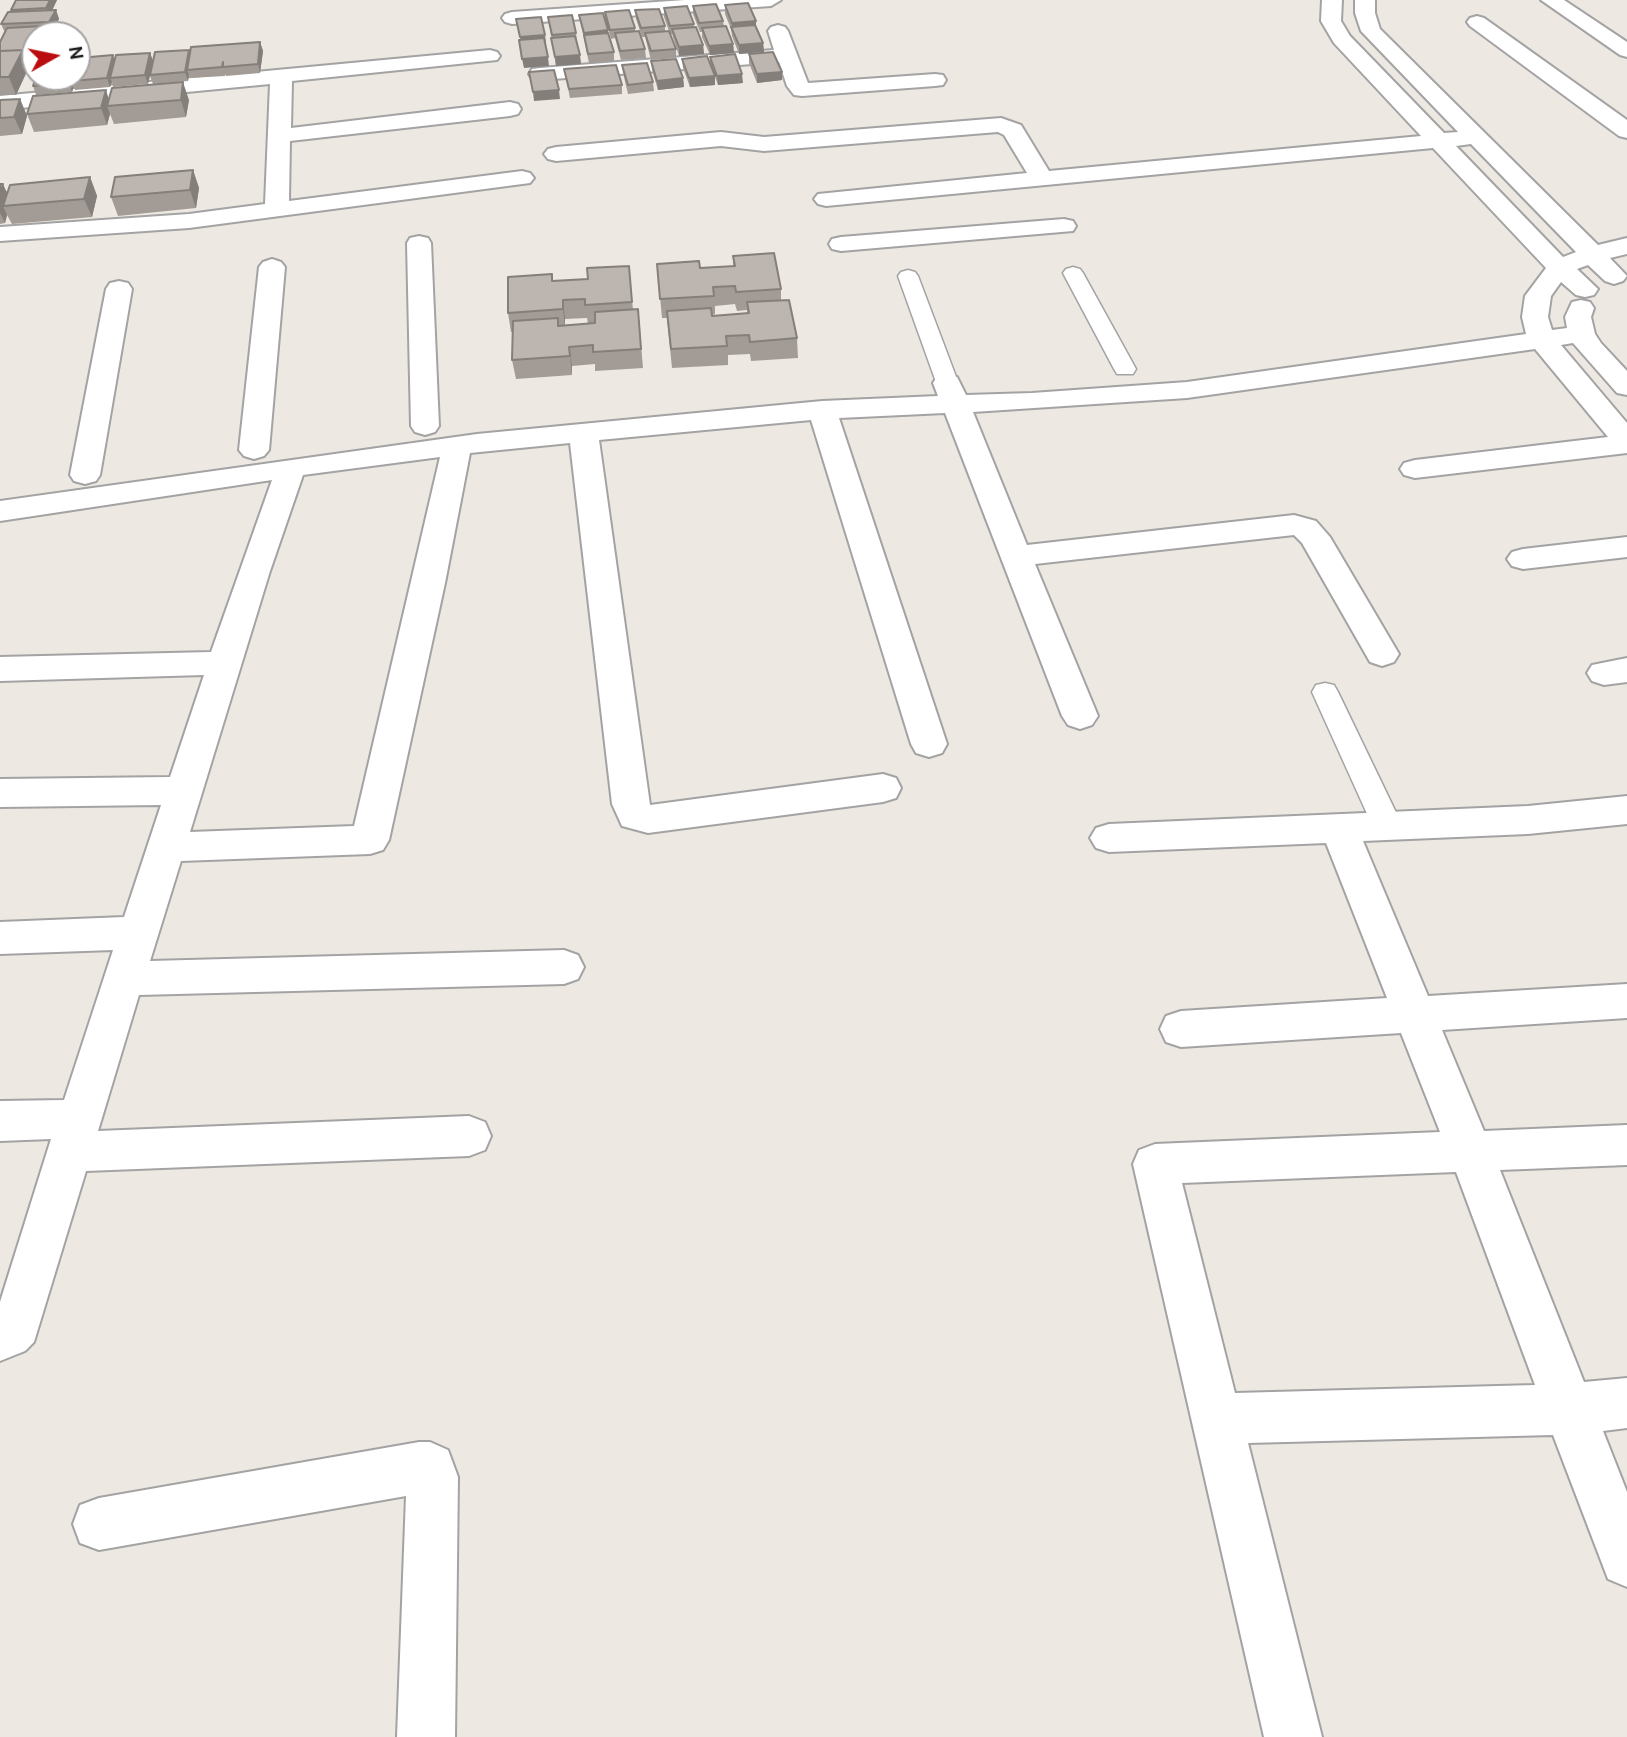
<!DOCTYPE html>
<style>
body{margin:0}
#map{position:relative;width:1627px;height:1737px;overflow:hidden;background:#ede9e2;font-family:Overpass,sans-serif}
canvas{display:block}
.north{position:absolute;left:21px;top:21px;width:70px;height:70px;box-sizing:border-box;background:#fff;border:2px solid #a4a4a4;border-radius:50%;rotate:81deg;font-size:19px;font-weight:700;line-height:28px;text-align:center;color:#1c1c1c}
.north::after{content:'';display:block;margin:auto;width:24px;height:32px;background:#bb0d0f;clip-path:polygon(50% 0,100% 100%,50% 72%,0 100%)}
</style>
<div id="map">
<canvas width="1627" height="1737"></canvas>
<div class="north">N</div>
</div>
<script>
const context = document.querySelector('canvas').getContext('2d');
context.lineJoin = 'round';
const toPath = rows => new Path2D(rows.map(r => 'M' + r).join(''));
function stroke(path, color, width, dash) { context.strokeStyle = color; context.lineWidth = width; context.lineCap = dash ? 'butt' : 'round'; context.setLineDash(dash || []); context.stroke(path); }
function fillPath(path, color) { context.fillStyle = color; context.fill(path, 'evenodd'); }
const lane = toPath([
 [1073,267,1080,269,1083,273,1136,369,1133,374,1117,374,1114,369,1063,273,1066,269,1073,267],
 [908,270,915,272,918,276,958,382,955,387,947,388,939,387,936,382,898,276,901,272,908,270],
 [1325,683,1334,685,1338,692,1403,827,1398,835,1388,838,1378,835,1373,827,1312,692,1316,685,1325,683]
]);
const street = toPath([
 [685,0,781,0,771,6,512,24,505,22,502,18,505,14,512,12,685,0],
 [1322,0,1342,0,1341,21,1350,36,1444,133,1458,132,1361,31,1355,13,1355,0,1375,0,1375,13,1380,29,1598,245,1627,238,1627,254,1610,258,1627,276,1623,281,1614,284,1605,281,1588,265,1577,269,1598,289,1594,295,1585,297,1576,295,1561,282,1551,296,1548,317,1552,330,1567,328,1565,317,1572,302,1581,300,1590,302,1594,308,1591,317,1595,334,1601,343,1627,371,1627,395,1617,393,1573,343,1561,345,1627,423,1627,453,1415,478,1404,475,1400,469,1404,463,1415,460,1608,437,1535,349,1187,398,973,412,1027,545,1294,515,1316,521,1330,537,1399,654,1394,662,1382,666,1370,662,1302,543,1294,535,1035,564,1098,716,1092,725,1080,729,1068,725,1062,716,945,413,839,418,947,744,942,753,929,757,916,753,911,744,811,420,599,440,650,805,883,774,896,778,901,788,896,798,883,802,648,833,622,826,612,804,570,443,470,453,445,583,389,840,383,850,370,854,181,861,150,961,564,950,578,955,584,967,578,979,564,984,139,995,98,1131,469,1116,485,1122,491,1136,485,1150,469,1156,86,1171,34,1342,25,1351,0,1361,0,1302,51,1139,0,1141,0,1101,64,1100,113,950,0,954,0,922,124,917,161,805,0,807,0,779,170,777,204,675,0,681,0,657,211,652,272,480,0,521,0,501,477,434,822,401,938,396,933,383,937,377,947,375,957,377,966,395,1032,393,1187,382,1526,334,1522,317,1525,296,1546,268,1433,148,826,206,818,204,814,199,818,194,1027,173,1004,135,998,132,764,151,721,146,556,161,548,159,544,154,548,149,556,147,721,132,764,137,1001,118,1021,125,1049,171,1421,136,1334,43,1321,21,1322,0],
 [1471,144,1576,252,1563,257,1456,146,1471,144],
 [440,457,354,826,190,832,270,571,303,475,440,457],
 [1541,0,1564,0,1627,42,1627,57,1620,55,1541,0],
 [1477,16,1484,18,1627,120,1627,138,1619,136,1470,26,1467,22,1470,18,1477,16],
 [778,25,785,27,788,31,808,83,935,74,943,75,946,80,943,85,935,86,802,96,794,95,787,86,779,62,540,80,532,79,529,74,532,69,540,68,774,50,768,31,771,27,778,25],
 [490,50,497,52,500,56,497,60,292,81,291,128,510,102,518,104,521,109,518,114,510,116,290,141,289,201,522,171,530,173,534,178,530,183,189,228,0,241,0,227,189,214,265,204,270,84,0,110,0,96,490,50],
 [1064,219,1073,221,1076,226,1073,231,841,251,832,249,829,244,832,239,841,237,1064,219],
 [419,236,428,238,431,243,439,426,435,432,425,435,415,432,411,426,407,243,410,238,419,236],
 [272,259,281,262,285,267,269,450,264,456,254,459,244,456,239,450,259,267,263,262,272,259],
 [119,281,128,283,132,289,100,475,96,481,85,484,74,481,70,475,106,289,110,283,119,281],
 [1627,537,1627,557,1523,569,1512,566,1507,559,1512,552,1523,549,1627,537],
 [1627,658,1627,682,1604,685,1592,681,1587,673,1592,665,1627,658],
 [1627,796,1627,824,1528,834,1363,841,1428,996,1627,984,1627,1018,1442,1030,1484,1131,1627,1125,1627,1165,1500,1170,1584,1382,1627,1378,1627,1428,1603,1431,1627,1492,1627,1587,1608,1579,1553,1435,1248,1443,1322,1737,1264,1737,1133,1164,1139,1150,1155,1144,1440,1132,1401,1033,1181,1047,1166,1042,1160,1029,1166,1016,1181,1011,1387,998,1326,843,1109,852,1096,848,1090,838,1096,828,1109,824,1528,806,1627,796],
 [1456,1172,1535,1385,1235,1393,1182,1183,1456,1172],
 [419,1442,430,1442,448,1450,458,1477,455,1737,397,1737,406,1496,99,1550,80,1543,73,1524,80,1505,99,1498,419,1442]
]);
stroke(lane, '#a3a3a3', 3);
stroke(street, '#a3a3a3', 4);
fillPath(lane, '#fff');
fillPath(street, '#fff');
fillPath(toPath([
 [16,0,57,0,52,10,56,10,59,19,53,31,45,31,46,35,35,35,35,57,33,60,27,61,29,67,16,95,0,95,0,42,5,33,1,24,12,12,11,10],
 [725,5,756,26,763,43,764,52,739,54,732,36,731,29,725,14],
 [693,6,723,21,724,26,733,44,734,53,710,55,702,37,702,32,700,32,693,14],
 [664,8,694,24,694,27,703,45,704,54,679,56,672,34,670,35,676,49,676,58,651,60,645,37,642,37,636,19,635,10,665,26,665,31,670,34,664,17],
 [605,12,635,28,635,31,645,49,646,58,621,60,615,38,611,39,606,21],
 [579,15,608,35,614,52,614,61,589,63],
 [548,17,576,33,577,41,581,64,556,66],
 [260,42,263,51,260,73,226,76,225,73,225,76,190,78,189,75,188,81,153,84,150,76,148,84,113,87,112,82,110,87,75,90,74,86,72,92,36,95,33,86,115,60,150,53,153,61,189,50,190,53],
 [749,54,782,80,757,83,749,63],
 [710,57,743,83,718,85,715,77,715,85,690,87,683,68,682,59,710,64],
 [651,61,683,78,684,87,658,90,652,70],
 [622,65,653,82,654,91,628,94,623,73],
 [564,69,622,85,622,94,570,98],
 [20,99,27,116,22,134,0,136,0,100],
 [109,99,189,100,186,117,114,124,110,114,107,125,34,132,27,114],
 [193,170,199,188,196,208,118,216,111,197],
 [90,177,97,196,92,217,12,224,7,215,5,223,0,224,0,184,8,193],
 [733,256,781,289,781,300,797,338,798,358,751,361,750,354,728,355,728,365,672,368,667,318,662,318,657,264,700,268,733,266],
 [735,304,737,311,747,310,747,313,712,316,712,315,715,314,715,306],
 [629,266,633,310,638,309,643,368,595,371,595,364,572,366,572,375,516,379,512,360,513,332,511,332,508,313,552,274,553,281,588,279],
 [587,318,588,324,565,325,565,319]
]), '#a39c96');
fillPath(toPath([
 [50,0,57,0,49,17,46,8],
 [56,10,59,19,53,31,49,22],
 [756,21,756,29,732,32,732,23],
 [43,26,46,35,38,35],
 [608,30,609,39,585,41,584,33],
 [545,35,546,43,521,45,520,37],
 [35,42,35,57,33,60,30,52],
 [260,42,263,51,260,73,258,64],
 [763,43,764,52,739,54,739,45],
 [733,44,734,53,710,55,709,46],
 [703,45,704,54,679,56,679,47],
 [23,50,29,67,16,95,9,77],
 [189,50,192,58,187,70,189,75,188,81,185,72],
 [150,53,153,61,148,84,145,75],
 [113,55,116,64,110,78,112,82,110,87,107,78],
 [580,55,581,64,556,66,555,57],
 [548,57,549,66,524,68,522,59],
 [782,72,782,80,757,83,757,74],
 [742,74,743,83,718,85,717,76],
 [715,76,715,85,690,87,689,78],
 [70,77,76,77,72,81,74,86,72,92,69,83],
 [683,78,684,87,658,90,657,81],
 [183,82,189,100,186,117,181,100],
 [106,90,111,106,107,106,110,114,107,125,101,108],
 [559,90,560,99,534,101,533,92],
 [20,99,27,116,22,134,14,117],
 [193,170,199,188,196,208,190,190],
 [90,177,97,196,92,217,84,199],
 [3,184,11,202,3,206,7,215,5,223,0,213,0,194],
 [563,300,565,319,565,328,563,309],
 [569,347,572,366,572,375,570,356]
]), '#847f7a');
const building = toPath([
 [16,0,50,0,46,8,11,10,16,0],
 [748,3,756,21,732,23,725,5,748,3],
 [716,4,723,21,699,23,693,6,716,4],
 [687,6,694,24,670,26,664,8,687,6],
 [659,9,665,26,641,28,635,10,659,9],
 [56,10,49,22,1,24,8,12,56,10],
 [629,10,635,28,610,30,605,12,629,10],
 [603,13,608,30,584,33,579,15,603,13],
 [572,15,576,33,552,35,548,17,572,15],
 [541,17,545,35,520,37,516,19,541,17],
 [755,25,763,43,739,45,731,27,755,25],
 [43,26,38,35,35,35,35,42,30,52,23,52,23,50,0,51,0,42,7,28,43,26],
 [726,26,733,44,709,46,702,28,726,26],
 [696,27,703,45,679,47,672,29,696,27],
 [639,31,645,49,620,51,615,33,639,31],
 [669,31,676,49,651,51,645,33,669,31],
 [608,33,614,52,588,54,584,35,608,33],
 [575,36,580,55,555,57,551,38,575,36],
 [544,38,548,57,522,59,519,40,544,38],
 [260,42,258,64,223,67,223,62,222,67,187,70,191,47,260,42],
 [23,50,9,77,0,77,0,51,23,50],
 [189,50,185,72,150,75,155,52,189,50],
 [773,52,782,72,757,74,749,54,773,52],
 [150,53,145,75,110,78,116,55,150,53],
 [735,54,742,74,717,76,710,57,735,54],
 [113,55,107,78,72,81,73,77,77,77,77,63,79,58,113,55],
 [707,56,715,76,689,78,682,59,707,56],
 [676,59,683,78,657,81,651,61,676,59],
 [647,63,653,82,628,85,622,65,647,63],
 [616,65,622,85,569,89,564,69,616,65],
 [554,70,559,90,533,92,529,72,554,70],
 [36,77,70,77,69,83,33,86,36,77],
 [183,82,181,100,107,106,112,88,183,82],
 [106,90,101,108,27,114,33,96,106,90],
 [20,99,14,117,0,118,0,100,20,99],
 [193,170,190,190,111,197,115,177,193,170],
 [90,177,84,199,3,206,10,185,90,177],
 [0,184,3,184,0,194,0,184],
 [774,253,781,289,736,292,735,286,713,287,714,296,660,299,657,264,699,261,700,268,735,266,733,256,774,253],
 [629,266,632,302,585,305,585,299,563,300,563,309,508,313,508,277,552,274,552,281,588,279,587,268,629,266],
 [789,300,797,338,750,342,749,335,726,336,727,346,671,349,667,311,711,308,712,316,749,313,747,302,789,300],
 [638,309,641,349,593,352,593,345,569,347,570,356,512,360,513,321,558,318,558,326,595,323,595,312,638,309]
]);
fillPath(building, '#bdb5af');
stroke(building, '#847f7a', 2);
</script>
